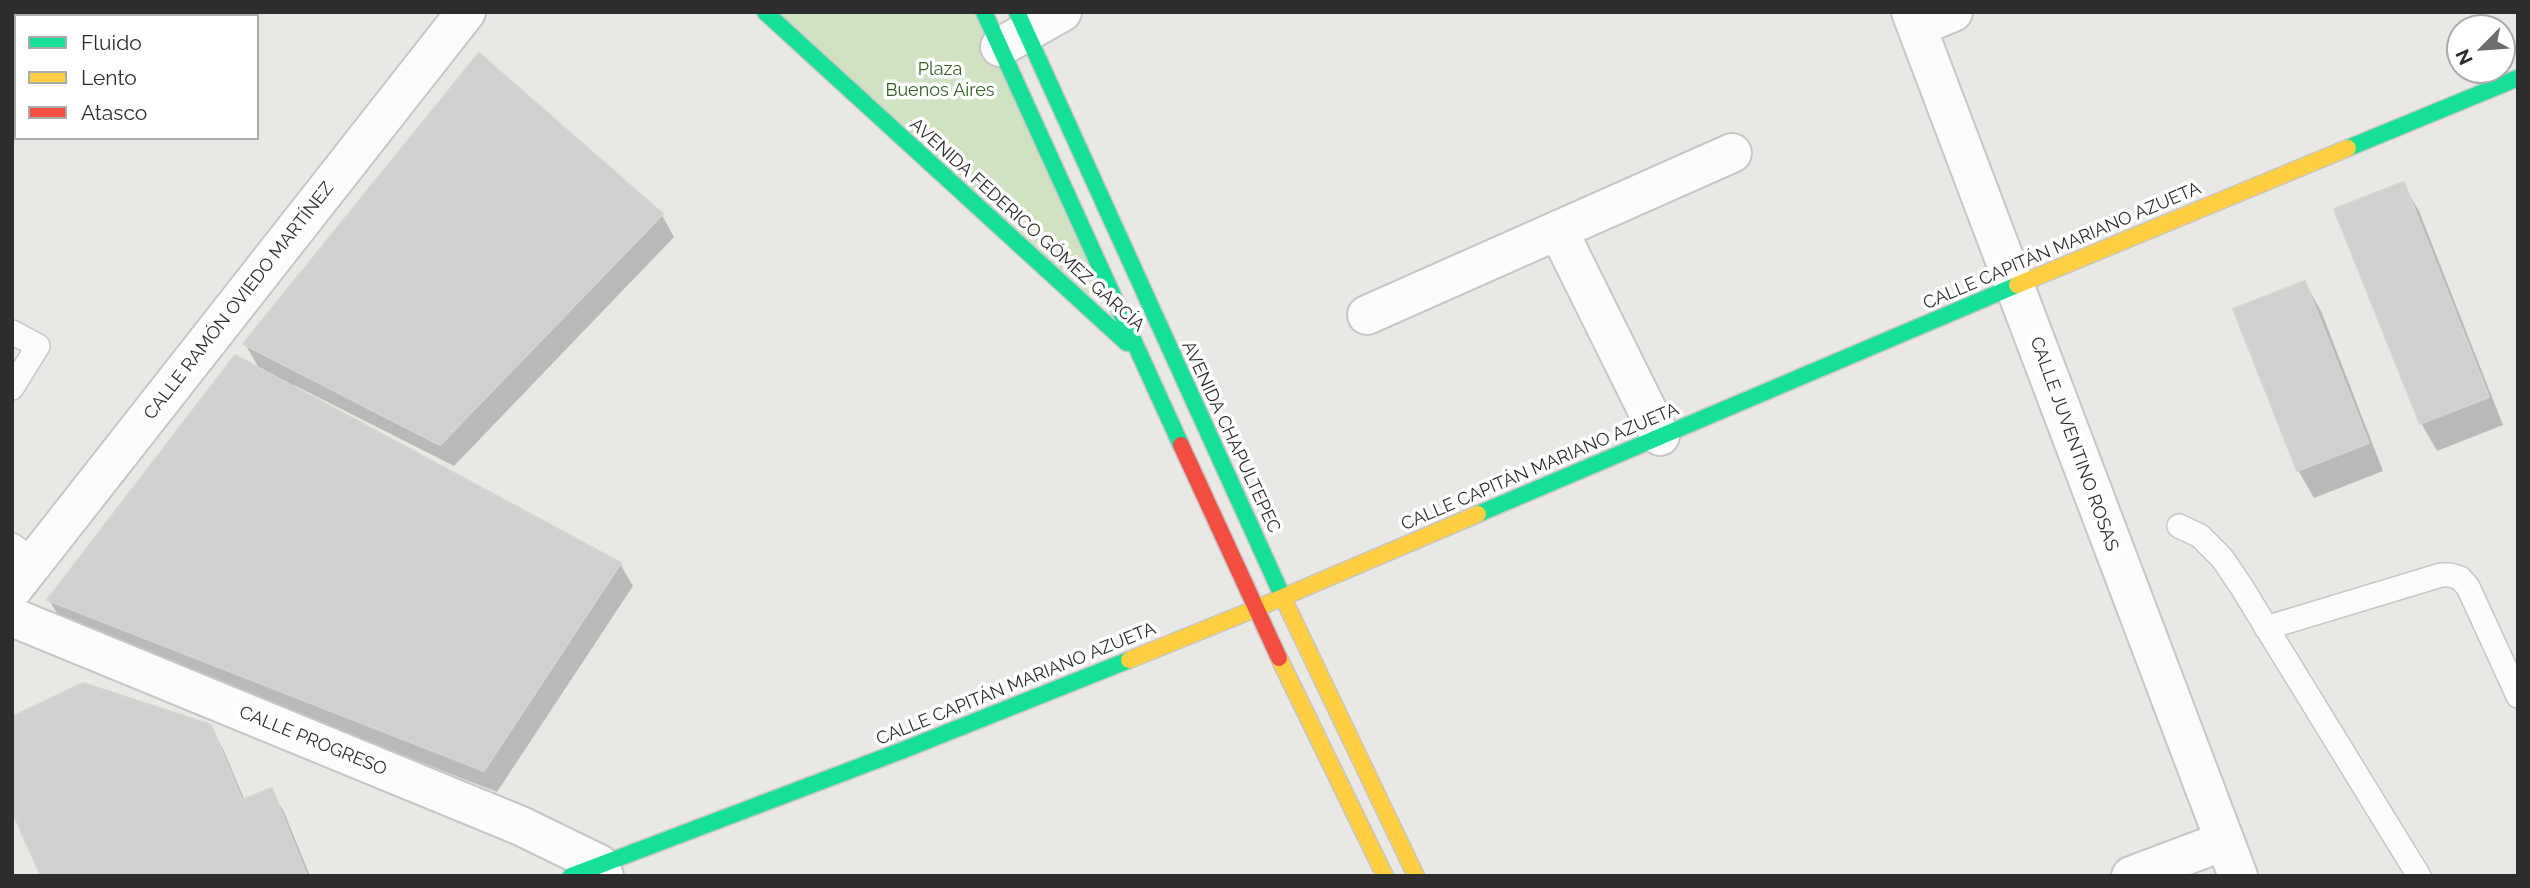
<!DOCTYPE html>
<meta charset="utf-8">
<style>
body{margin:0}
#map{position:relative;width:2530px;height:888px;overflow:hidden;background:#eae8e5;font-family:Raleway,sans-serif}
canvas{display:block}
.frame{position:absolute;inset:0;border:14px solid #2d2d2d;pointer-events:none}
.legend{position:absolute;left:14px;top:14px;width:245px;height:126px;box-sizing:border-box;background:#fff;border:2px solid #ababab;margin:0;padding:9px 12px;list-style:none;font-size:21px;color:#2d2d2d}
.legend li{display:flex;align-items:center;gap:14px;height:35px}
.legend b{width:35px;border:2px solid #ababab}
.north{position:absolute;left:2446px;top:14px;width:70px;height:70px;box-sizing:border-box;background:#fff;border:2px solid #ababab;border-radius:50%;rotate:245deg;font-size:19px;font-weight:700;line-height:28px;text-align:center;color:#2d2d2d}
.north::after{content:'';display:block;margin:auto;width:24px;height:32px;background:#6f6e6d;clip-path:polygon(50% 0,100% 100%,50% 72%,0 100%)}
</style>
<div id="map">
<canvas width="2530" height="888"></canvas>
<div class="frame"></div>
<ul class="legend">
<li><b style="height:9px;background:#16e098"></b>Fluido</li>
<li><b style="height:9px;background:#ffcf43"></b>Lento</li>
<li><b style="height:9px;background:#f24e42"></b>Atasco</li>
</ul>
<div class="north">N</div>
</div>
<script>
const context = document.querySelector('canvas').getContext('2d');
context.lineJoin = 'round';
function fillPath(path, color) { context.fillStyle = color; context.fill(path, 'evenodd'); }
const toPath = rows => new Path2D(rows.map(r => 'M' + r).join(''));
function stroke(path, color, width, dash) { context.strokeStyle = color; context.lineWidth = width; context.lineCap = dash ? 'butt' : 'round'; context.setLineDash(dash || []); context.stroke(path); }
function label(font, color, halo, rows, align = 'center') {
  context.font = font + ' Raleway,sans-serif'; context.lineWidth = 7; context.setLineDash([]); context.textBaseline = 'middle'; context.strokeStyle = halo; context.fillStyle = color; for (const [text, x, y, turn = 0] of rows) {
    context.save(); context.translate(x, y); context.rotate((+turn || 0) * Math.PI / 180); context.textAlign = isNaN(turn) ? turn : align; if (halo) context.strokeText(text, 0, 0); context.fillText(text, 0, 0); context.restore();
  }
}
fillPath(toPath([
 [765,12,984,12,1108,285,1078,298]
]), '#d0e2c2');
fillPath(toPath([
 [45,12,192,12,194,16,48,16],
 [2403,184,2419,211,2503,425,2437,451,2421,423],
 [662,215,674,237,454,466,294,385,293,388,620,564,633,586,497,792,62,622,49,600,260,370,245,344],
 [2305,283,2321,311,2383,471,2314,498,2298,470],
 [210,726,223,749,245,801,271,790,284,812,310,876,42,876]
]), '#0003');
const building = toPath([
 [52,12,123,12,120,16,56,16,52,12],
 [130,12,164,12,160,16,135,16,130,12],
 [479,53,663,214,440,445,243,344,479,53],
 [2404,182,2489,397,2420,424,2334,209,2404,182],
 [2305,281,2369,443,2297,471,2233,309,2305,281],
 [235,355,621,563,484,771,47,600,235,355],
 [83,683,211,725,242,800,56,876,41,876,12,811,12,717,83,683],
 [272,788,307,876,56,876,242,800,272,788]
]);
fillPath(building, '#d2d0ce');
stroke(building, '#d5d3d1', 2);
const lane = toPath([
 [30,12,33,16],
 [12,332,38,346,12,388],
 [2179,526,2200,536,2222,558,2241,586,2419,876],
 [12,545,35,561],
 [2266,628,2441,575,2450,575,2460,578,2468,587,2518,696]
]);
const street = toPath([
 [1911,12,2238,876],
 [1917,27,1953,12],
 [1000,47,1062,12],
 [1558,230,1660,436],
 [1367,315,1732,153],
 [12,590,466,12],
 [12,617,521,826,599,864,604,876],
 [2131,876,2224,841]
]);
const fast = toPath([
 [765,12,1127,343],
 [984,12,1181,445],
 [1017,12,1286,604],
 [2348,148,2518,78],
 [1478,514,2017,285],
 [571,876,906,749,1129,660]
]);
const slow = toPath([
 [2017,285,2348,148],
 [1286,604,1416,876],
 [1279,658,1385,876],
 [1129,660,1255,609,1478,514]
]);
const jam = toPath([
 [1181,445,1279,658]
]);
stroke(lane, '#c7c6c7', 26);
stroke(street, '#c7c6c7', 42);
stroke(fast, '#c7c6c7', 19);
stroke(slow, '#c7c6c7', 19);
stroke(jam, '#c7c6c7', 19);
stroke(lane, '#fcfcfb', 23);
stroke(street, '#fcfcfb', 38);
stroke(fast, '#16e098', 16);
stroke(slow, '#ffcf43', 16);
stroke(jam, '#f24e42', 16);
label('18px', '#356424', '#fff', [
 ["Plaza",940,70],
 ["Buenos Aires",940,91]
]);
label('18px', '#2d2d2d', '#fff', [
 ["AVENIDA FEDERICO GÓMEZ GARCÍA",1027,225,42],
 ["CALLE CAPITÁN MARIANO AZUETA",2062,246,-23],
 ["CALLE RAMÓN OVIEDO MARTÍNEZ",239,301,-52],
 ["AVENIDA CHAPULTEPEC",1231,437,65],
 ["CALLE JUVENTINO ROSAS",2074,444,70],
 ["CALLE CAPITÁN MARIANO AZUETA",1540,467,-23],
 ["CALLE CAPITÁN MARIANO AZUETA",1016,684,-22],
 ["CALLE PROGRESO",313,741,22]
]);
</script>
